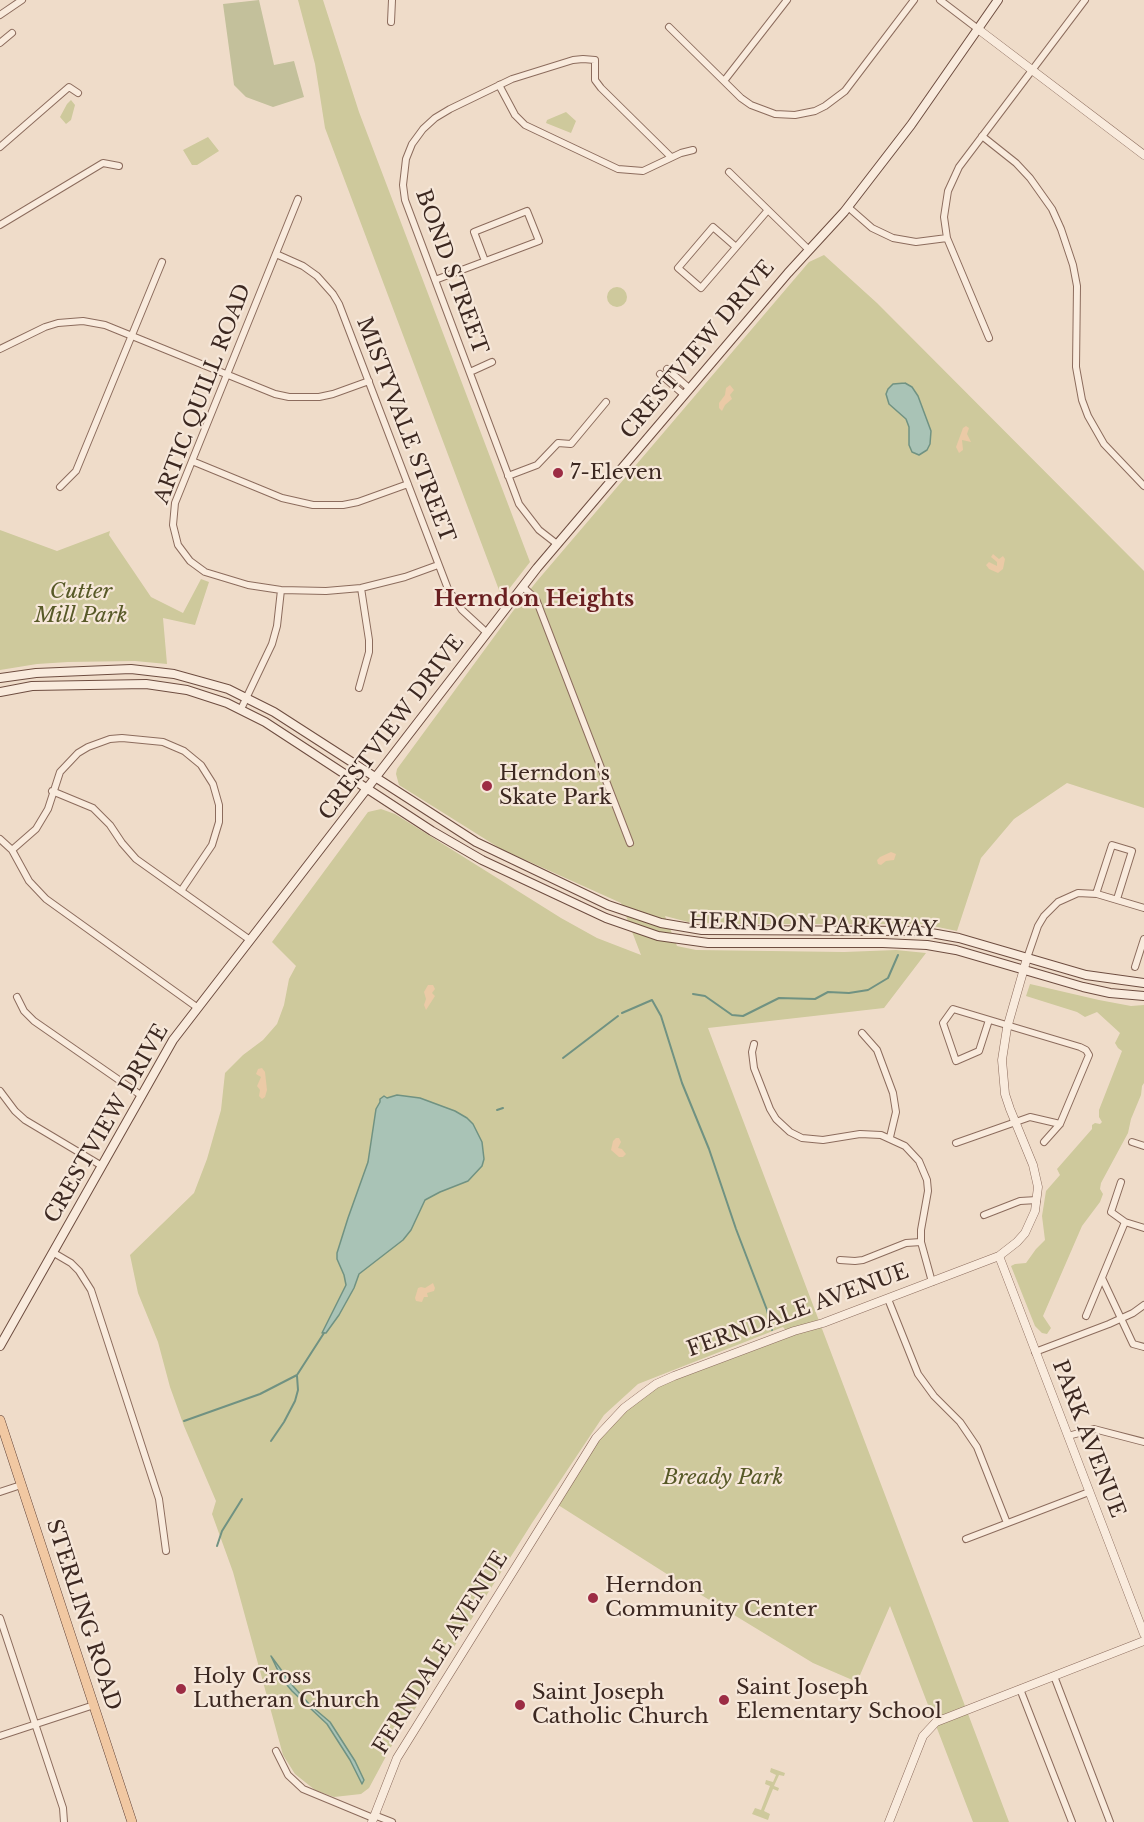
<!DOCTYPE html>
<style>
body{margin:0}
canvas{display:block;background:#efdcc9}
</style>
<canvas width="1144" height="1822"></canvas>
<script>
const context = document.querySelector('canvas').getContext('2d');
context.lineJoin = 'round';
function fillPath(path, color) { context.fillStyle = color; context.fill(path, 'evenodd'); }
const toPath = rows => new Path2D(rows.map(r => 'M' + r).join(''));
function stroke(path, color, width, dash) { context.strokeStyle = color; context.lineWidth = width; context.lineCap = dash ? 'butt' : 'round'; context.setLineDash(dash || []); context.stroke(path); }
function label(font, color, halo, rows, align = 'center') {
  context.font = font + ' "Libre Baskerville",serif'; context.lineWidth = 4.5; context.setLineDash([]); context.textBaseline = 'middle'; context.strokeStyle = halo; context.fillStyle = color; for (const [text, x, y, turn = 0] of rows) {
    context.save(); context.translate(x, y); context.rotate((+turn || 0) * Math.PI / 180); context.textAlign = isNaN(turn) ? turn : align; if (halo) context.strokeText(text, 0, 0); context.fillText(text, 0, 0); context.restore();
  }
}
fillPath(toPath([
 [298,0,323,0,359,112,530,562,502,598,325,128,315,64],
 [71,100,75,105,71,120,66,124,60,117,67,104],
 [566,112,576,121,571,133,546,123,547,120],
 [208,137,219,151,197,165,192,165,183,150],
 [824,255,877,303,1144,571,1144,808,1067,783,1014,819,981,858,957,931,923,924,721,924,688,922,665,916,677,946,696,950,844,952,896,950,926,953,884,1008,708,1028,1009,1822,973,1822,890,1606,857,1682,813,1663,670,1576,555,1503,596,1438,644,1392,788,1333,783,1327,638,1384,604,1415,532,1523,391,1747,369,1788,361,1794,334,1797,315,1790,295,1774,283,1755,233,1572,212,1514,216,1501,184,1426,170,1387,158,1342,138,1293,130,1255,194,1193,207,1159,221,1110,225,1073,243,1055,263,1040,277,1024,284,1005,289,979,296,966,272,942,368,812,381,809,395,814,561,918,597,938,641,955,621,903,501,849,399,785,396,774,397,769,513,611,537,581,809,262],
 '607 297a10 10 0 1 1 20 0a10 10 0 1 1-20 0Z',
 [0,530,57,551,110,531,109,535,151,597,183,613,201,579,209,582,195,625,163,618,167,664,135,661,68,662,37,664,0,670],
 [1030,984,1099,1000,1131,1006,1144,1005,1144,1083,1142,1086,1141,1095,1131,1119,1128,1133,1101,1183,1100,1189,1103,1194,1100,1202,1082,1226,1043,1316,1051,1328,1047,1334,1042,1333,1035,1326,1011,1266,1015,1264,1026,1263,1036,1249,1045,1240,1042,1216,1046,1191,1060,1175,1057,1169,1092,1129,1092,1125,1095,1123,1100,1124,1102,1122,1099,1117,1099,1110,1122,1051,1118,1048,1115,1043,1120,1033,1097,1012,1085,1017,1077,1012,1026,996],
 [771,1768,785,1773,784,1776,779,1775,774,1786,779,1788,778,1791,773,1789,764,1811,770,1814,768,1820,752,1814,755,1808,761,1810,770,1786,765,1784,766,1780,773,1782,776,1775,770,1772]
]), '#cec99c');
fillPath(toPath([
 [730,385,734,390,730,395,732,399,725,405,722,411,719,408,719,403,725,395,726,388],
 [966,426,969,428,967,434,971,442,962,440,963,450,959,453,956,447,963,428],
 [993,554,999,559,1003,556,1005,559,1003,569,998,573,989,569,986,565,989,562,997,566,997,562,991,557],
 [891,852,896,854,894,860,886,861,881,865,878,864,877,860,880,857],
 [428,985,433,985,435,989,432,993,435,996,426,1010,424,1005,426,999,424,992],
 [262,1068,265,1072,267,1090,265,1097,262,1099,259,1096,260,1090,257,1086,261,1077,256,1074,258,1069],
 [619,1138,621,1142,618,1148,622,1149,626,1154,623,1157,619,1157,611,1150,613,1141,616,1138],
 [433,1283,435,1288,434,1291,427,1293,428,1297,424,1297,422,1302,416,1301,415,1298,418,1288,421,1287,425,1288]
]), '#ebcaa6');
fillPath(toPath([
 [259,0,274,65,294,61,304,97,273,107,246,97,234,85,223,4]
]), '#c3c09b');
const water = toPath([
 [905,383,912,387,918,396,931,431,930,444,927,450,919,455,912,452,909,445,909,427,906,419,889,404,886,394,888,389,893,384,905,383],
 [397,1095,420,1098,455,1111,467,1118,473,1124,482,1142,484,1159,482,1166,468,1181,440,1192,425,1200,411,1230,403,1240,359,1274,354,1288,339,1315,326,1333,322,1333,346,1285,344,1275,337,1259,337,1253,348,1218,368,1162,376,1109,380,1102,380,1099,384,1096,387,1098,397,1095],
 [271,1656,293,1686,310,1705,330,1722,355,1761,364,1780,362,1784,350,1760,327,1724,292,1691,282,1679,271,1656]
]);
fillPath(water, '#a9c3b6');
stroke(water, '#709282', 1.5);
stroke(toPath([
 [693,994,705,996,732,1015,743,1016,779,998,815,999,828,992,849,993,868,990,888,978,898,955],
 [622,1013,652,1000,661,1016,682,1083,709,1149,736,1229,767,1310,772,1330],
 [563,1058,618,1016],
 [497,1110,503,1108],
 [184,1421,260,1394,297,1375,324,1333],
 [271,1441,284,1422,295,1401,298,1390,297,1376],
 [217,1546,222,1531,242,1499]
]), '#709282', 2);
const minor = toPath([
 [940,0,978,29],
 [0,15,22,0],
 [391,22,392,0],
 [669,27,741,98,751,105,775,114,795,115,815,111,825,106,845,91,914,0],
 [0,43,12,33],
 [724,81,787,0],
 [499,85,515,115,525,125,618,169,643,171,681,153,693,150],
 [982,136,1016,163,1030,178,1052,209,1061,229,1073,265,1077,286,1076,367,1082,400,1088,416,1104,444,1144,486],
 [0,147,69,87,78,93],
 [729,172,809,250],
 [298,199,175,503,173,525,178,545,190,561,205,572,248,585,281,590,326,591,361,588,405,577,438,565],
 [848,207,872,228,893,238,916,242,947,238],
 [0,225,103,163,119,166],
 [736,247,713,227,678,268,701,288,768,210],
 [276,254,303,266,317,276,333,294,339,304,448,589,462,610,487,633],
 [435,280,539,241,527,211,474,232,485,261],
 [989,338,947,238,944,217,948,191,959,167,1085,0],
 [0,349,45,327,58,323,83,321,105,325,275,394,289,397,319,397,333,394,369,381],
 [667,369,689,388],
 [470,372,492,362],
 [660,374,683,394],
 [192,461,282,498,313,505,343,505,358,502,408,484],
 [508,476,537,465,558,443,571,444,606,402],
 [60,487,76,471,162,262],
 [557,544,539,530,519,504,405,200,403,185,406,159,412,144,423,129,435,118,450,109,512,79,573,60,583,59,595,60,595,80,601,88,671,157],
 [523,587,536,599,630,843],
 [359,688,369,652,369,640,361,588],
 [241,709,272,644,277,626,281,590],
 [52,791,93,808,110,825,122,843,136,859,250,940],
 [0,839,12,850,29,881,46,899,198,1008],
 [12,850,36,829,48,809,60,772,78,753,88,747,110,739,122,738,163,742,184,751,201,765,213,784,219,805,219,822,212,845,181,891],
 [1096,894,1112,845,1132,851,1117,899],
 [1027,958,1038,926,1044,916,1058,902,1078,893,1097,894,1144,908],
 [1135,967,1144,939],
 [17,997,24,1011,34,1021,142,1096],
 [989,1020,979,1051,956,1061,943,1023,953,1009,1080,1047,1086,1050,1089,1055,1060,1124,1044,1142],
 [862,1033,877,1050,893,1093,896,1112,890,1137],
 [754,1044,752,1052,754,1068,770,1109,776,1119,790,1132,802,1138,823,1140,860,1134,881,1135,905,1146,919,1161,927,1180,928,1191,921,1230,921,1242,932,1282],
 [0,1091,15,1111,25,1120,102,1166],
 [1132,1142,1144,1146],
 [956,1143,1030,1117,1060,1124],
 [1121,1182,1111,1212,1125,1222],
 [984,1215,1020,1201,1037,1200],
 [54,1253,71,1263,79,1271,91,1290,159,1499,166,1551],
 [840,1260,855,1261,863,1260,906,1243,921,1242],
 [1102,1278,1133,1344,1144,1347],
 [888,1299,918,1374,934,1396,960,1422,977,1447,1007,1523],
 [1086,1316,1125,1222,1144,1228],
 [1035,1352,1109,1324,1133,1313,1144,1305],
 [1068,1436,1094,1429,1144,1442],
 [0,1492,21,1485],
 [966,1539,1089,1492],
 [0,1618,63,1808,64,1822],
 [1054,1676,1110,1822],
 [1020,1689,1072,1822],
 [0,1736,94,1705],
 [276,1751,288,1775,303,1789,373,1818],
 [374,1815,392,1822]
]);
const tertiary = toPath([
 [978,29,1144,155],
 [999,1256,1144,1634],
 [372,1822,397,1758,596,1438,624,1408,656,1384,674,1376,794,1331,823,1323,999,1256,1017,1242,1025,1233,1035,1211,1038,1187,1033,1165,1010,1109,1005,1094,1002,1060,1007,1028,1027,958],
 [889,1822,923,1736,936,1722,1144,1641]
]);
const secondary = toPath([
 [0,678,36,673,131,669,174,674,228,689,274,712,476,842,608,905,661,923,702,930,920,931,959,938,1086,975,1144,983],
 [0,692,32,686,146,684,187,690,227,703,265,722,432,831,482,860,606,918,658,936,708,943,883,943,927,945,956,950,1083,987,1110,993,1144,996],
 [0,1346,173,1040,537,568,788,273,844,212,911,125,998,0]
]);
const primary = toPath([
 [0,1420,132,1822]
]);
stroke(minor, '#8c6c5d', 8);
stroke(tertiary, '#8c6c5d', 9);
stroke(secondary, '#6e4d40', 10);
stroke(primary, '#5a3b31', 10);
stroke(minor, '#f9ebdd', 6);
stroke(tertiary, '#f9ebdd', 8);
stroke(secondary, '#f9ebdd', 8);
stroke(primary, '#f1c8a2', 9);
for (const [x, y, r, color] of [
 [558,473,6,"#9c2c44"],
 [487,786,6,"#9c2c44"],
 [593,1598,6,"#9c2c44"],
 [181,1689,6,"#9c2c44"],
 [724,1700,6,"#9c2c44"],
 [520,1705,6,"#9c2c44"]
]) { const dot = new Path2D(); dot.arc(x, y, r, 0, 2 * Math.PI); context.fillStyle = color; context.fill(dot); stroke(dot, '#f6e7d9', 2); }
label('21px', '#3c2821', '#f6e7d9', [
 ["BOND STREET",451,272,70],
 ["CRESTVIEW DRIVE",698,350,-50],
 ["ARTIC QUILL ROAD",203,394,-69],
 ["MISTYVALE STREET",405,430,69],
 ["CRESTVIEW DRIVE",392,728,-53],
 ["HERNDON PARKWAY",813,926,2],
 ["CRESTVIEW DRIVE",107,1124,-60],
 ["FERNDALE AVENUE",798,1311,-20],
 ["PARK AVENUE",1088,1439,69],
 ["STERLING ROAD",83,1615,72],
 ["FERNDALE AVENUE",441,1653,-58]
]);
label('21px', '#3c2821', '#f6e7d9', [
 ["7-Eleven",570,473],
 ["Herndon's",499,774],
 ["Skate Park",499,798],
 ["Herndon",605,1586],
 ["Community Center",605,1610],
 ["Holy Cross",193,1677],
 ["Lutheran Church",193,1701],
 ["Saint Joseph",736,1688],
 ["Elementary School",736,1712],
 ["Saint Joseph",532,1693],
 ["Catholic Church",532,1717]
], 'left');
label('italic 21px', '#575927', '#f6e7d9', [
 ["Cutter",81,592],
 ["Mill Park",81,616],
 ["Bready Park",723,1478]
]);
label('bold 22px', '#691f20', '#f6e7d9', [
 ["Herndon Heights",534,600]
]);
</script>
